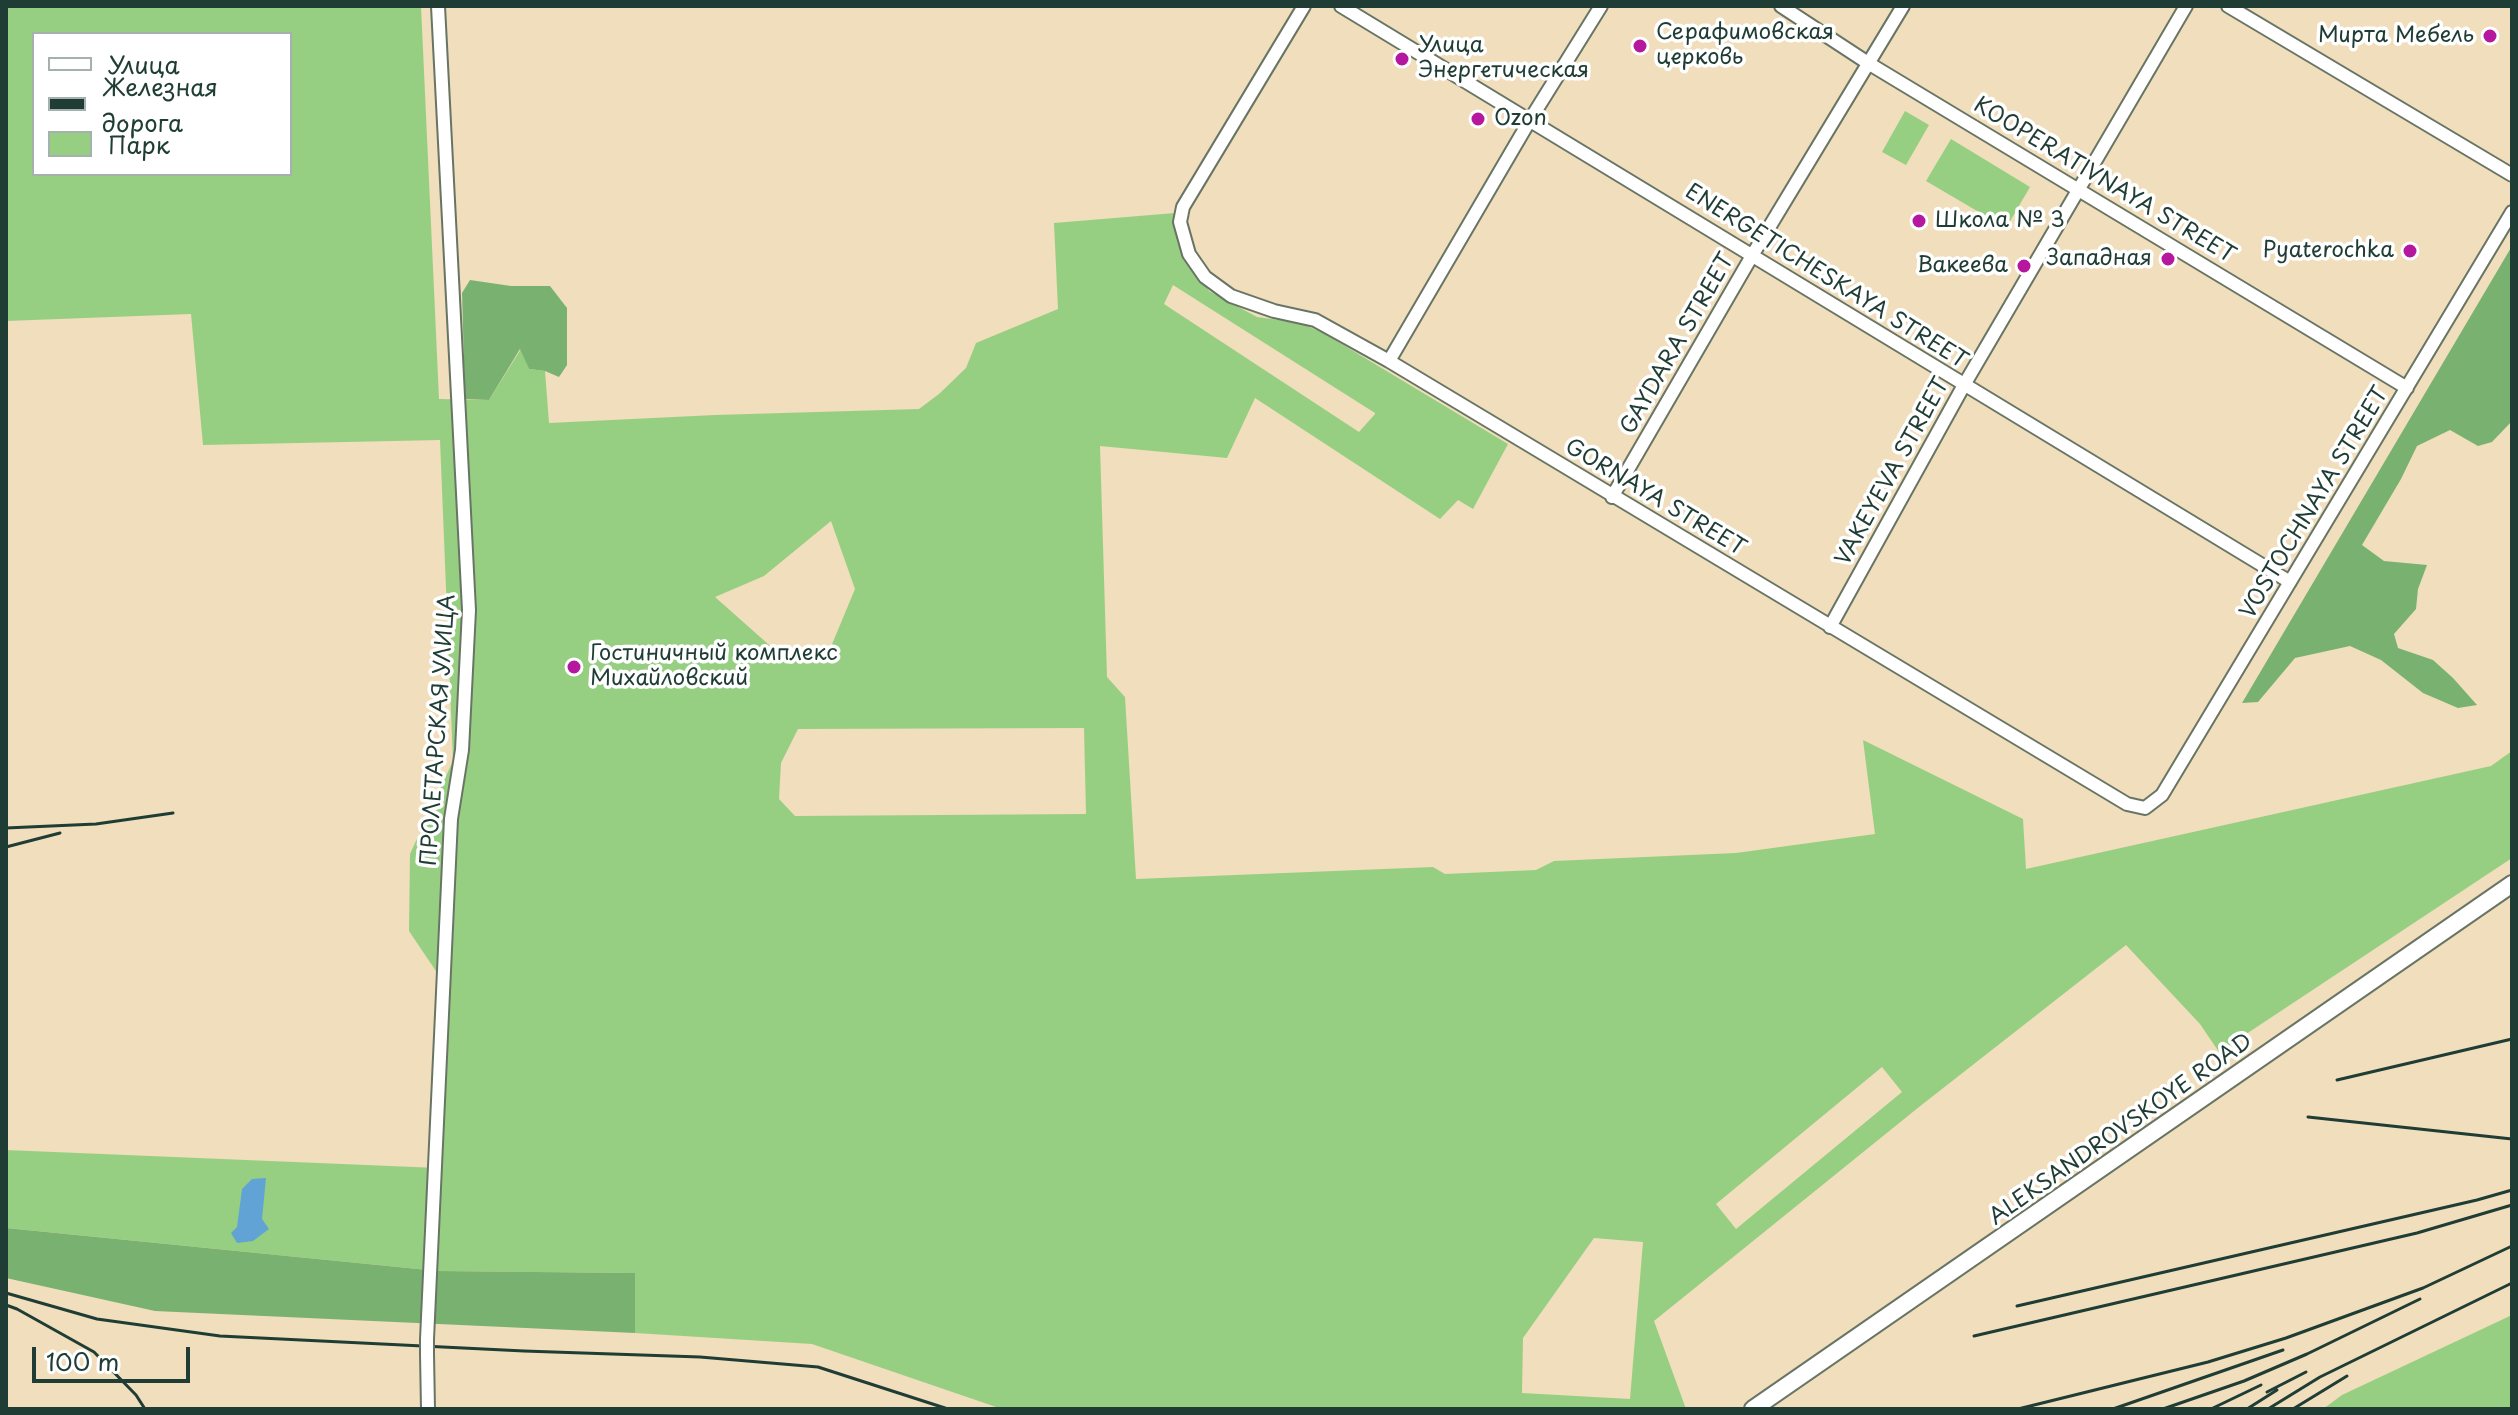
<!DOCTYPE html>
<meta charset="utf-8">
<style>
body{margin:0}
#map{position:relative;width:2518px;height:1415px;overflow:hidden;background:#f0debc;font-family:"Playpen Sans",sans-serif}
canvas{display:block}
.frame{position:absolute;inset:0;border:8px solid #1f3d34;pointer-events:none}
.legend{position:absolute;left:32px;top:32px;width:260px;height:144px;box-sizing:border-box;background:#fff;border:2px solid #a5b1ae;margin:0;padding:10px 14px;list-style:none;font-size:24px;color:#1f3d34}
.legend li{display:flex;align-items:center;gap:16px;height:40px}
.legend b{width:40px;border:2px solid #a5b1ae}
.scale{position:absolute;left:32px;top:1347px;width:158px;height:36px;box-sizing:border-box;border:4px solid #1f3d34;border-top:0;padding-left:10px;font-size:24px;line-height:28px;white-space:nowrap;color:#1f3d34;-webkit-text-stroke:6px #fff;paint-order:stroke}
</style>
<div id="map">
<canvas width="2518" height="1415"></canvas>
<div class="frame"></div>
<ul class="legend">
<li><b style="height:10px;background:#fff"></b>Улица</li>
<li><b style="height:10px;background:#1f3d34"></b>Железная дорога</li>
<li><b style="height:22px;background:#97cf82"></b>Парк</li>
</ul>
<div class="scale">100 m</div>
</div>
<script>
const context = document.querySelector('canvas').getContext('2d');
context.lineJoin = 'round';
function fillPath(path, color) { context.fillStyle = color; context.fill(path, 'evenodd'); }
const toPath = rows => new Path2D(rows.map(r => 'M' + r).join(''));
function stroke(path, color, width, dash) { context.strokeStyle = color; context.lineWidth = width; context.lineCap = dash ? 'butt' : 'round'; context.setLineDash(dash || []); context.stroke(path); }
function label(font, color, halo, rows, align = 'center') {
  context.font = font + ' "Playpen Sans",sans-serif'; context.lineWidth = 7; context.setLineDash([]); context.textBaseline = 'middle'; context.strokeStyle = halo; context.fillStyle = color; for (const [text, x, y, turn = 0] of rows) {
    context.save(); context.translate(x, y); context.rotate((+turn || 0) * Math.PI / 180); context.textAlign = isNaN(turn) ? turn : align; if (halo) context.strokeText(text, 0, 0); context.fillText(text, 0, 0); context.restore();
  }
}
fillPath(toPath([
 [6,6,421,6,439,399,489,400,521,349,529,369,545,371,549,423,715,415,919,409,939,394,966,368,976,343,1058,309,1054,223,1175,213,1178,244,1209,291,1257,317,1301,323,1325,334,1508,444,1473,509,1458,500,1440,519,1255,398,1227,458,1100,446,1107,677,1125,697,1136,879,1433,867,1445,874,1536,870,1554,861,1736,853,1875,834,1863,740,2023,819,2026,869,2491,766,2512,751,2512,858,2219,1052,2200,1024,2126,945,1919,1107,1654,1321,1686,1409,1002,1409,812,1344,635,1333,634,1273,438,1271,6,1228,6,1150,438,1168,444,983,409,931,410,854,453,761,440,440,203,445,191,314,6,321],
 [34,34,290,34,290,174,34,174],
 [1173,285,1375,413,1375,414,1359,432,1164,304],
 [831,521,855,589,830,649,777,652,715,597,764,576],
 [1084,728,1086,814,795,816,779,799,781,763,798,729],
 [1882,1067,1902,1092,1736,1229,1716,1204],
 [1594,1238,1643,1242,1630,1399,1522,1393,1523,1338],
 [1905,111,1929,125,1906,165,1882,152],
 [1951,139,2030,187,2006,228,1926,181],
 [2512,1315,2512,1409,2323,1409,2342,1395]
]), '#97cf82');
fillPath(toPath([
 [2512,246,2512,421,2492,442,2478,446,2450,430,2417,446,2401,479,2362,545,2384,561,2427,565,2418,589,2416,609,2394,634,2398,648,2433,660,2453,678,2477,705,2458,708,2423,693,2381,660,2350,646,2295,658,2258,702,2242,703],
 [470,280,511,286,550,286,567,308,567,365,559,377,545,371,529,369,520,349,489,400,465,399,462,293],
 [6,1228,438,1271,635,1273,635,1333,155,1311,6,1278]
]), '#79b270');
fillPath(toPath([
 [266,1178,262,1219,269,1229,253,1241,237,1243,231,1233,237,1227,242,1189,252,1179]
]), '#61a3d5');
const minor = toPath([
 [1304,6,1183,207,1180,222,1189,254,1205,277,1231,296,1274,311,1315,320,1389,361,2127,804,2145,808,2162,795,2512,212],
 [1341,6,2290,582],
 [1781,6,1868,63,2407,388],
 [2228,6,2512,175],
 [1389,361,1530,120,1601,6],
 [1612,497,1753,254,1903,6],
 [1830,627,1964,385,2186,6],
 [427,1339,451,819,462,750,469,610,438,6],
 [427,1354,428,1409]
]);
const major = toPath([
 [1753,1409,2512,884]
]);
stroke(minor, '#687564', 16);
stroke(major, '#687564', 20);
stroke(minor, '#fff', 12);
stroke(major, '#fff', 16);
stroke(toPath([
 [6,828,96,824,173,813],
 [6,847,60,833],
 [2337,1080,2512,1039],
 [2308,1117,2512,1139],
 [6,1293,97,1319,220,1336,524,1351,700,1357,818,1367,948,1409],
 [6,1305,17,1309,94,1352,136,1395,145,1409],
 [2017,1306,2477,1200,2512,1190],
 [1974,1336,2417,1233,2512,1205],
 [2267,1392,2306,1372],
 [2018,1409,2208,1362,2286,1338,2423,1288,2512,1246],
 [2113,1409,2283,1350],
 [2163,1409,2244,1381,2307,1354,2420,1299],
 [2211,1409,2261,1385],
 [2247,1409,2277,1390],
 [2268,1409,2320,1377,2512,1283],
 [2293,1409,2347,1376]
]), '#1f3d34', 3);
const minorBridge = toPath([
 [427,1354,427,1339]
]);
stroke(minorBridge, '#687564', 16, []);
stroke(minorBridge, '#fff', 12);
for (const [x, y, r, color] of [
 [2490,36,8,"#b5179e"],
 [1640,46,8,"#b5179e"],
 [1402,59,8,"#b5179e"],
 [1478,119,8,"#b5179e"],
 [1919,221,8,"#b5179e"],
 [2410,251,8,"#b5179e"],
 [2168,259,8,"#b5179e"],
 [2024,266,8,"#b5179e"],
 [574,667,8,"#b5179e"]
]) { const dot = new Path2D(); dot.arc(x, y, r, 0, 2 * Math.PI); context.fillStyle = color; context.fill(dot); stroke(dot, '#fff', 3); }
label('22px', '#1f3d34', '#fff', [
 ["Серафимовская",1656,33],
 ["церковь",1656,58],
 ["Мирта Мебель",2474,36,"right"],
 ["Улица",1418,46],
 ["Энергетическая",1418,71],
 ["Ozon",1494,119],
 ["Школа № 3",1935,221],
 ["Pyaterochka",2394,251,"right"],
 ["Западная",2152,259,"right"],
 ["Вакеева",2008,266,"right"],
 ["Гостиничный комплекс",590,654],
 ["Михайловский",590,679]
], 'left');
label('22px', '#1f3d34', '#fff', [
 ["KOOPERATIVNAYA STREET",2104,181,31],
 ["ENERGETICHESKAYA STREET",1826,277,32],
 ["GAYDARA STREET",1678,344,-60],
 ["VAKEYEVA STREET",1893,472,-61],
 ["GORNAYA STREET",1655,498,31],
 ["VOSTOCHNAYA STREET",2315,503,-59],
 ["ПРОЛЕТАРСКАЯ УЛИЦА",439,730,-86],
 ["ALEKSANDROVSKOYE ROAD",2121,1130,-35]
]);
</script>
